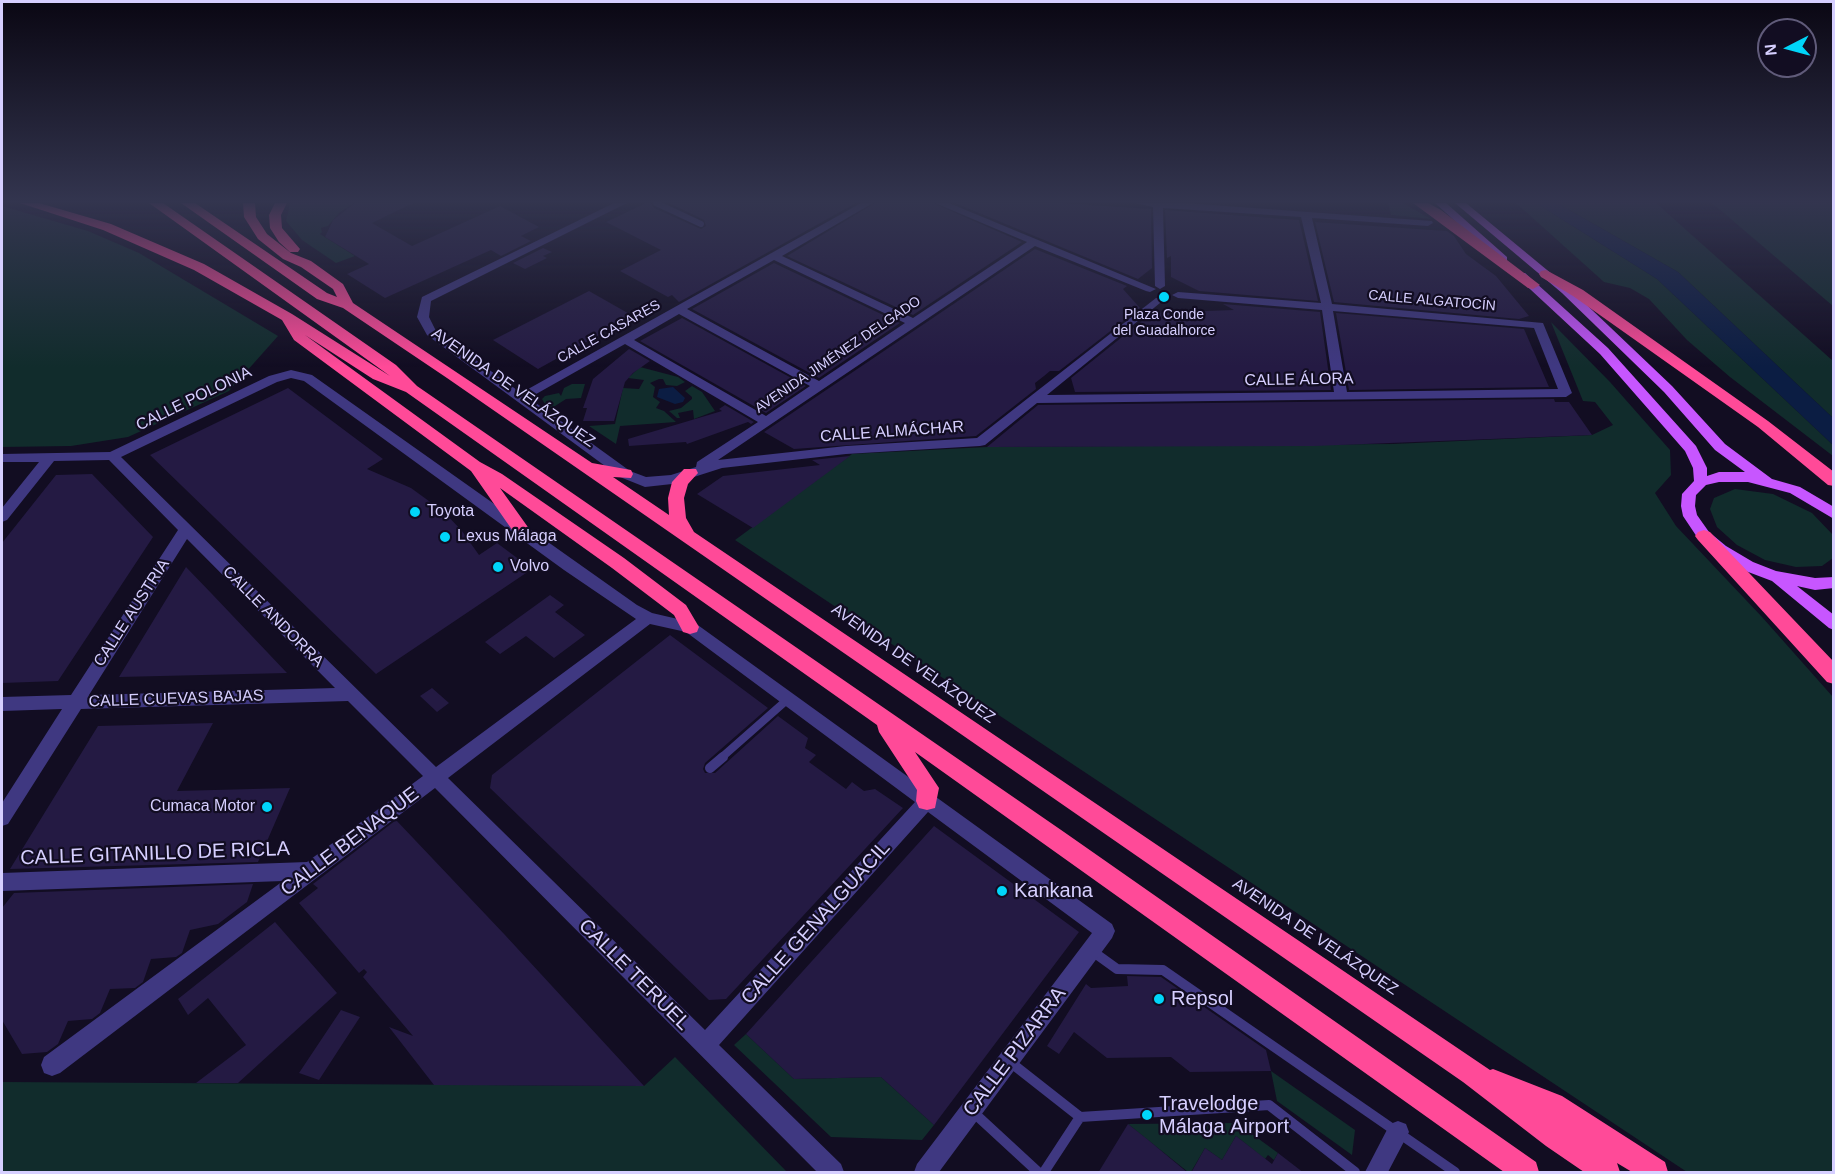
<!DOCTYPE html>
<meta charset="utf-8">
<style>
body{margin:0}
#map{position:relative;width:1835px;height:1174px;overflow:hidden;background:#120d22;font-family:Helvetica,sans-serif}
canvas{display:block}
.frame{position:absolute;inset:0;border:3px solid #d6cfff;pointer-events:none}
.north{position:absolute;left:1757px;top:18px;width:60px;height:60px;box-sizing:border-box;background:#120d22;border:2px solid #605b7a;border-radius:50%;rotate:264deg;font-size:16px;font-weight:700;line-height:24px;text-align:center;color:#d6cfff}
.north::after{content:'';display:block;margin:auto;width:21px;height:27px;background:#00d5f9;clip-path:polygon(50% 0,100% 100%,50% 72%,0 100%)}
</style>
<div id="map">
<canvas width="1835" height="1174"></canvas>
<div class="frame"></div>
<div class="north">N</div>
</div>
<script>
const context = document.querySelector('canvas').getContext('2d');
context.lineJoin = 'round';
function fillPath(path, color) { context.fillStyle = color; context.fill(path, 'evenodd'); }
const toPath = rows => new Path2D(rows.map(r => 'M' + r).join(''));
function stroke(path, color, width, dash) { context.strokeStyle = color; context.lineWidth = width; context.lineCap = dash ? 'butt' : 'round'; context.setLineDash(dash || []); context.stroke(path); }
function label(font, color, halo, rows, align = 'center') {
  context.font = font + ' Helvetica,sans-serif'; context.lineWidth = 4.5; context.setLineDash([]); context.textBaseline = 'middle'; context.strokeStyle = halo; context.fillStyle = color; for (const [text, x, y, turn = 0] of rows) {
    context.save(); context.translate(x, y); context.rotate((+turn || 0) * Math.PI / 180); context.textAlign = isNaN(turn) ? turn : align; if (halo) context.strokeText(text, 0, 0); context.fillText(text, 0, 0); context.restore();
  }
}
fillPath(toPath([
 [290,203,354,203,339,213,328,226,321,228,322,232,320,234,355,256,336,263,302,240,286,221],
 [1388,203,1403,203,1431,219,1391,215],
 [1516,203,1536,203,1657,279,1833,445,1833,456,1730,377,1687,340,1649,299,1630,288,1604,282],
 [1557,203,1656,203,1833,361,1833,418,1678,272],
 [1712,203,1833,203,1833,306],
 [2,206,88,231,139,253,278,336,229,391,128,437,71,446,2,447],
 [1551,322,1610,382,1670,450,1671,475,1655,493,1676,526,1762,617,1833,697,1833,1172,1687,1172,735,540,852,454,987,447,1393,444,1592,435,1613,425,1595,402,1583,401],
 [640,367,678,377,685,382,677,386,666,385,663,379,659,379,650,383,655,387,653,397,660,402,656,408,664,411,676,422,620,426,616,444,589,426,615,424,623,388,639,389,644,380,628,378],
 [572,384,585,384,581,398,566,399,552,408,546,406,542,399,545,396,559,393,561,396,564,388],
 [692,386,702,392,715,411,694,419,693,410,678,413,680,418,677,418,669,411,681,408,692,399,692,397,685,391],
 [1735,489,1773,494,1812,513,1833,535,1833,558,1822,566,1796,567,1765,560,1737,545,1717,527,1710,509,1714,498],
 [746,1034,794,1079,881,1077,934,1125,922,1140,831,1137,734,1045],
 [675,1057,787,1172,2,1172,2,1082,644,1086],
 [1271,1071,1355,1130,1352,1155,1277,1101],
 [1237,1123,1278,1153,1274,1160,1268,1155,1265,1159,1236,1136,1222,1160,1205,1148,1191,1172,1188,1172,1128,1124]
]), '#112c2c');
fillPath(toPath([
 [1536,203,1557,203,1678,272,1833,418,1833,445,1657,279],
 [673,387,685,398,683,402,675,404,657,397,659,389]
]), '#0b1d43');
fillPath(toPath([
 [355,203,413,203,372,223,412,246,500,206,539,227,521,236,531,241,501,256,491,250,385,298,347,274,369,264,325,237,333,220],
 [646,203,651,203,654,208,701,229,706,226,704,220,669,203,856,203,679,302,672,295,668,297,620,271,661,250,606,222],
 [875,203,933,203,1022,242,913,315,787,256],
 [955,203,1058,203,1151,209,1152,268,1138,279],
 [1165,210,1299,220,1318,301,1199,291,1171,277,1171,256,1167,258],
 [1315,222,1447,231,1454,236,1466,254,1496,276,1529,316,1519,319,1334,302],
 [543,248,552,252,543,256,547,258,525,269,513,263],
 [1035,249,1127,286,1123,289,1140,308,1059,371,1050,371,1044,376,1035,383,1036,389,976,436,794,449,764,432],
 [774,263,900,323,819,378,692,309],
 [589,291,633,316,538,369,493,340],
 [1223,304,1320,312,1331,390,1075,392,1071,378,1152,313,1234,310],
 [1336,313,1524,329,1549,387,1349,390],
 [682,318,806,386,766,413,640,341],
 [629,349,650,361,633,373,625,382,614,421,583,421,587,408,583,408,593,379],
 [288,388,383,459,367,469,411,488,444,512,462,531,479,555,497,543,532,569,376,674,150,455],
 [1554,399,1555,402,1569,402,1592,435,1314,446,987,447,1038,405],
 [725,405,754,422,751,424,748,422,687,444,686,442,629,446,628,439,722,411,719,409],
 [850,456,753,528,697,494,723,476,820,465,812,460],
 [92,474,153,537,58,681,2,683,2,543,56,475],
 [186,567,212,594,287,673,119,677],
 [550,595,564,605,555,612,585,635,554,658,526,636,500,654,485,642],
 [670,635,768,708,705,763,703,769,705,773,715,773,778,716,808,738,805,748,816,755,809,762,846,789,852,782,864,791,875,789,903,808,726,999,709,1000,490,788,492,775],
 [432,688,449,703,437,712,420,696],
 [213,723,177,791,290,788,258,862,10,869,98,726],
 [396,820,505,935,644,1086,434,1085,389,1027,413,1036,363,977,367,972,364,969,359,973,299,903,318,888,313,884],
 [934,826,1079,932,934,1125,881,1077,794,1079,746,1034],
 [253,884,247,902,218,924,190,930,182,953,176,957,151,959,143,982,135,988,110,989,100,1013,92,1019,68,1021,58,1044,47,1052,22,1054,2,1020,2,908,14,893],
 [275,922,337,993,238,1083,196,1083,246,1045,208,998,188,1015,178,999],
 [1127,976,1161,977,1266,1050,1271,1071,1190,1072,1171,1057,1107,1058,1074,1032,1059,1054,1047,1046,1086,984,1091,988,1128,986],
 [341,1010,360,1017,319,1080,299,1073],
 [1128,1124,1147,1139,1188,1173,1098,1173],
 [1236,1136,1272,1164,1278,1153,1304,1173,1191,1173,1205,1148,1222,1160]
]), '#241a43');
stroke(toPath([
 [656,203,701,224]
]), '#3f3881', 6);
stroke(toPath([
 [721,758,788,699]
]), '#3f3881', 8);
stroke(toPath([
 [710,768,723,757],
 [1092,951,1117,969,1163,970,1455,1172],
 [1010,1062,1080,1117],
 [973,1112,1038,1172],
 [1044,1172,1080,1117,1269,1105,1355,1172]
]), '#3f3881', 10);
fillPath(toPath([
 [614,203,627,203,431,301,429,317,436,331,521,393,861,203,873,203,782,256,913,318,1027,242,935,203,949,203,1156,289,1150,292,1146,291,1035,246,718,460,846,446,977,438,1156,298,1160,299,1160,303,1047,395,1334,392,1322,310,1178,298,1172,295,1178,292,1321,303,1301,217,1163,208,1165,286,1160,289,1155,286,1153,207,1136,203,1185,203,1432,221,1433,223,1428,226,1312,218,1332,304,1543,323,1572,393,1566,397,1037,403,985,445,980,446,846,454,722,468,672,484,645,487,620,477,427,335,417,317,422,297,614,203],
 [774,260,905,323,819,381,687,309,774,260],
 [1333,311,1534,328,1558,389,1347,392,1333,311],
 [679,314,810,386,766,416,634,340,679,314],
 [625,344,758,422,697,462,696,467,671,475,646,477,630,471,529,398,625,344],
 [291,370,312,375,637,605,652,613,695,623,1112,924,1115,931,1112,938,939,1172,914,1172,917,1164,1092,933,928,812,719,1045,841,1164,844,1172,817,1172,435,788,60,1073,52,1076,44,1073,41,1065,44,1057,283,881,2,891,2,873,307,862,423,776,348,701,81,709,8,824,2,826,2,803,62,709,2,711,2,697,71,695,178,530,109,460,54,461,7,520,2,522,2,508,39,462,2,462,2,454,110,452,269,376,291,370],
 [291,378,304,381,564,570,636,619,436,767,121,457,277,382,291,378],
 [187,539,335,688,89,695,187,539],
 [650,624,686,632,915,802,705,1030,448,778,650,624],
 [1398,1121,1406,1124,1409,1132,1388,1172,1365,1172,1390,1124,1398,1121]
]), '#3f3881');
fillPath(toPath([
 [1435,203,1446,203,1507,257,1507,261,1499,261,1435,203],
 [1455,203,1466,203,1570,289,1672,386,1725,444,1772,479,1800,487,1834,507,1834,519,1790,493,1748,482,1719,482,1706,485,1696,495,1695,506,1697,515,1709,532,1726,546,1753,562,1776,571,1815,578,1834,577,1834,588,1815,590,1797,586,1834,615,1834,630,1829,628,1772,581,1743,570,1716,554,1699,540,1683,516,1681,506,1682,494,1694,481,1693,468,1685,451,1600,354,1517,277,1517,273,1525,273,1608,348,1696,446,1707,468,1707,476,1719,472,1745,472,1715,450,1664,392,1562,293,1455,203]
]), '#c756ff');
fillPath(toPath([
 [20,203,39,203,111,224,204,264,292,314,390,376,149,203,163,203,396,365,417,386,1064,832,1536,1162,1539,1172,1504,1172,915,752,939,788,935,808,927,810,919,808,916,801,917,790,879,732,877,725,406,392,373,379,305,335,480,462,502,474,624,558,686,605,699,627,697,632,690,634,683,632,674,615,612,568,500,488,530,530,527,534,515,534,471,471,294,340,282,320,194,270,103,230,20,203],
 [181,203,195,203,327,293,337,297,333,289,301,267,283,259,258,239,244,217,243,203,255,203,256,217,267,234,291,253,311,261,343,284,353,303,592,463,631,470,633,474,631,478,613,477,669,515,668,498,672,482,684,469,696,469,698,473,688,484,684,498,686,518,694,532,1490,1070,1493,1069,1562,1096,1665,1162,1668,1172,1632,1172,1617,1163,1620,1172,1584,1172,1546,1146,1463,1082,447,378,343,308,317,299,181,203],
 [275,203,287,203,281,215,282,228,300,249,298,252,290,252,279,242,270,228,269,215,275,203],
 [1413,203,1428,203,1441,210,1540,285,1533,289,1528,288,1413,203],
 [1546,270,1583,290,1768,421,1834,472,1834,486,1828,485,1758,427,1573,296,1541,277,1539,274,1541,271,1546,270],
 [1704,530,1710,532,1834,662,1834,684,1827,682,1698,540,1695,536,1698,532,1704,530]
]), '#ff4a98');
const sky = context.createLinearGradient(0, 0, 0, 367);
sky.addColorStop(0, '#0a0713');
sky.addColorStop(0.55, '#33354f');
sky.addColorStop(1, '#33354f00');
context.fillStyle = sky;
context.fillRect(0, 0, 1835, 367);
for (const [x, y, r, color] of [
 [1164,297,6,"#00d5f9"],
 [415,512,6,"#00d5f9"],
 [445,537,6,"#00d5f9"],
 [498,567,6,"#00d5f9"],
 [267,807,6,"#00d5f9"],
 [1002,891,6,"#00d5f9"],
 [1159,999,6,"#00d5f9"],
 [1147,1115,6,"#00d5f9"]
]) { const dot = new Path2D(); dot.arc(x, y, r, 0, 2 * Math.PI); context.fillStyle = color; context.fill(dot); stroke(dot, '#120d22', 2); }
label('14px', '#d6cfff', '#120d22', [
 ["CALLE ALGATOCÍN",1432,301,5],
 ["CALLE CASARES",609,332,-29],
 ["AVENIDA JIMÉNEZ DELGADO",838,355,-34]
]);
label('14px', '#d6cfff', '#120d22', [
 ["Plaza Conde",1164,315],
 ["del Guadalhorce",1164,331]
]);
label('16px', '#d6cfff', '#120d22', [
 ["CALLE ÁLORA",1299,380,-1],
 ["AVENIDA DE VELÁZQUEZ",513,388,35],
 ["CALLE POLONIA",194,399,-26],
 ["CALLE ALMÁCHAR",892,432,-4],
 ["CALLE AUSTRIA",132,613,-57],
 ["CALLE ANDORRA",273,617,45],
 ["AVENIDA DE VELÁZQUEZ",913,664,35],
 ["CALLE CUEVAS BAJAS",176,699,-2],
 ["AVENIDA DE VELÁZQUEZ",1315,937,34]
]);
label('16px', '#d6cfff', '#120d22', [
 ["Toyota",427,512],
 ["Lexus Málaga",457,537],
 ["Volvo",510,567],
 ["Cumaca Motor",255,807,"right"]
], 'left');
label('20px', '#d6cfff', '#120d22', [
 ["CALLE BENAQUE",350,842,-37],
 ["CALLE GITANILLO DE RICLA",155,854,-2],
 ["CALLE GENALGUACIL",816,923,-48],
 ["CALLE TERUEL",634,975,45],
 ["CALLE PIZARRA",1015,1052,-53]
]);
label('20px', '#d6cfff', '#120d22', [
 ["Kankana",1014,891],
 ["Repsol",1171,999],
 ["Travelodge",1159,1104],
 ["Málaga Airport",1159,1127]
], 'left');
</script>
